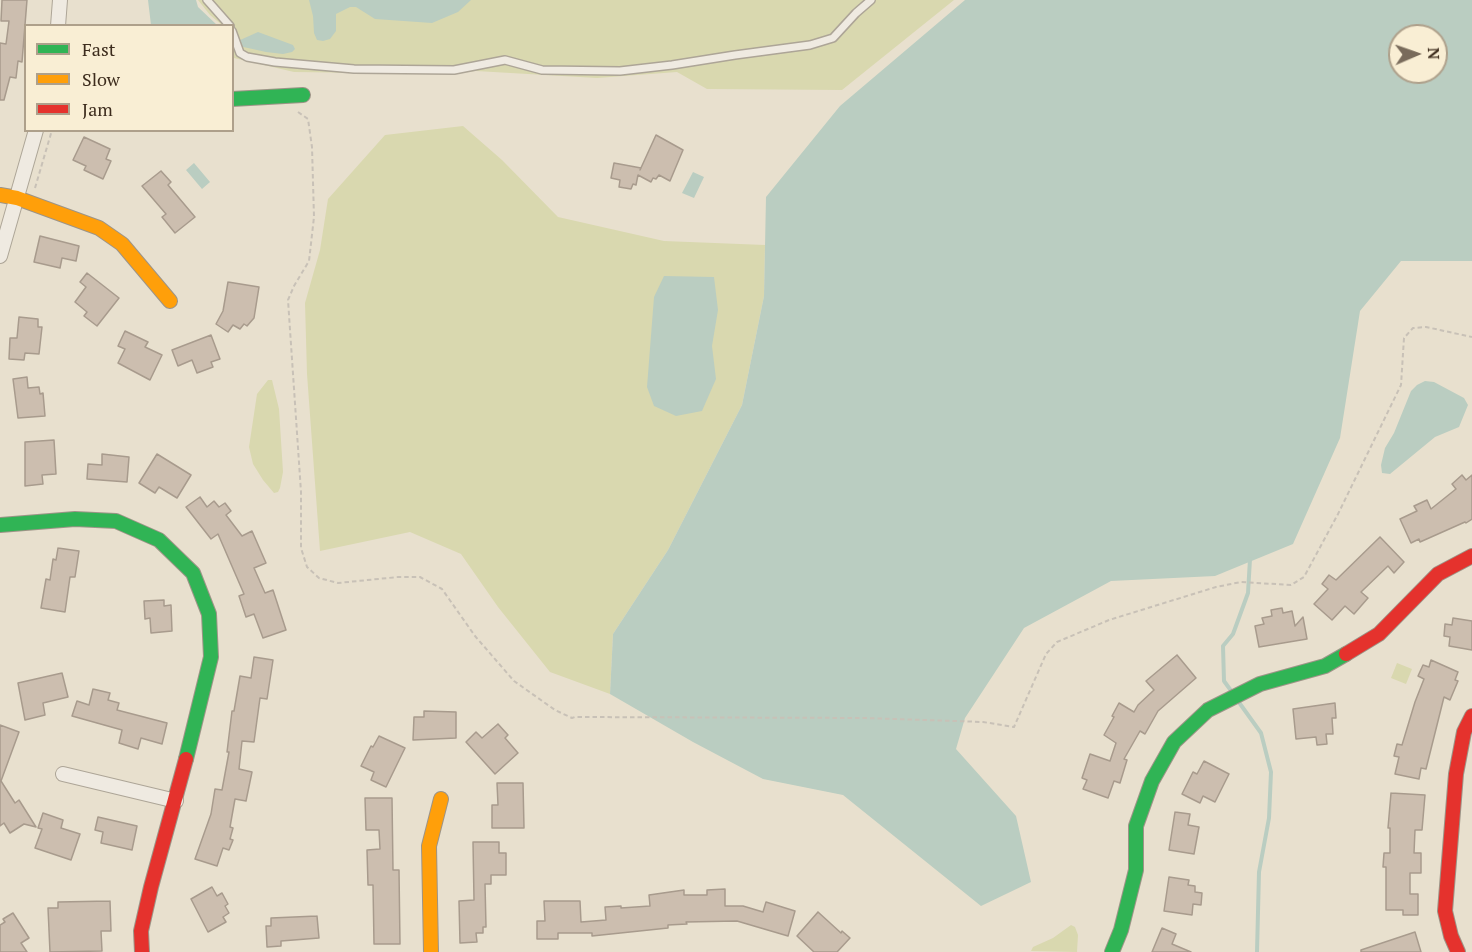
<!DOCTYPE html>
<style>
body{margin:0}
#map{position:relative;width:1472px;height:952px;overflow:hidden;background:#e8e0ce;font-family:"PT Serif",serif}
canvas{display:block}
.legend{position:absolute;left:24px;top:24px;width:210px;height:108px;box-sizing:border-box;background:#f9eed4;border:2px solid #aea08b;margin:0;padding:8px 10px;list-style:none;font-size:18px;color:#3d2c1d}
.legend li{display:flex;align-items:center;gap:12px;height:30px}
.legend b{width:30px;border:2px solid #aea08b}
.north{position:absolute;left:1388px;top:24px;width:60px;height:60px;box-sizing:border-box;background:#f9eed4;border:2px solid #aea08b;border-radius:50%;rotate:88deg;font-size:16px;font-weight:700;line-height:24px;text-align:center;color:#3d2c1d}
.north::after{content:'';display:block;margin:auto;width:21px;height:27px;background:#796b5b;clip-path:polygon(50% 0,100% 100%,50% 72%,0 100%)}
</style>
<div id="map">
<canvas width="1472" height="952"></canvas>
<ul class="legend">
<li><b style="height:8px;background:#30b455"></b>Fast</li>
<li><b style="height:8px;background:#ff9f0a"></b>Slow</li>
<li><b style="height:8px;background:#e5322d"></b>Jam</li>
</ul>
<div class="north">N</div>
</div>
<script>
const context = document.querySelector('canvas').getContext('2d');
context.lineJoin = 'round';
function fillPath(path, color) { context.fillStyle = color; context.fill(path, 'evenodd'); }
const toPath = rows => new Path2D(rows.map(r => 'M' + r).join(''));
function stroke(path, color, width, dash) { context.strokeStyle = color; context.lineWidth = width; context.lineCap = dash ? 'butt' : 'round'; context.setLineDash(dash || []); context.stroke(path); }
fillPath(toPath([
 [198,0,954,0,842,90,707,89,677,72,597,78,476,71,441,74,294,72,234,58,232,26,222,25,210,15],
 [463,126,502,160,558,217,664,241,765,245,764,296,742,405,668,550,613,634,610,694,550,672,498,607,461,554,410,532,320,551,307,374,305,303,320,250,328,199,385,135],
 [268,380,272,380,279,409,283,472,280,488,278,492,274,493,263,480,253,464,249,447,257,394],
 [1397,663,1412,669,1406,684,1391,678],
 [1071,925,1075,927,1078,935,1077,952,1031,951,1033,947,1053,938]
]), '#d9d8af');
fillPath(toPath([
 [148,0,196,0,198,7,217,25,151,25],
 [309,0,471,0,458,12,432,23,375,19,356,7,350,7,336,14,336,31,330,39,323,41,317,40,314,33,313,16],
 [965,0,1472,0,1472,261,1401,261,1360,311,1340,438,1293,544,1215,576,1111,581,1024,628,965,718,956,749,1016,816,1031,882,981,906,843,795,763,779,693,742,610,694,613,634,668,550,742,405,764,296,766,197,840,106],
 [1400,36,1436,36,1436,72,1400,72],
 [258,32,293,45,295,49,292,52,283,54,266,52,239,46,238,41],
 [194,163,210,182,202,189,186,170],
 [693,172,704,177,694,198,682,193],
 [664,276,714,277,718,310,712,346,716,379,702,411,676,416,654,406,647,387,654,297],
 [1425,381,1434,382,1464,398,1468,405,1459,427,1435,437,1390,474,1382,473,1381,465,1385,448,1394,433,1411,391,1417,385]
]), '#bacdc1');
stroke(toPath([
 [1232,692,1224,681,1223,646,1233,634,1248,593,1250,559],
 [1238,701,1261,733,1271,772,1269,818,1259,872,1257,952]
]), '#bacdc1', 4);
const building = toPath([
 [2,0,27,0,22,62,18,61,16,78,10,77,4,100,0,100,0,43,6,44,9,21,1,21,2,0],
 [656,135,683,150,670,181,659,175,656,179,653,178,651,182,638,175,636,185,633,184,631,189,619,187,620,180,611,178,614,163,641,168,640,170,656,135],
 [84,137,110,149,106,159,111,161,103,179,84,170,86,166,73,160,84,137],
 [161,171,171,182,168,185,195,217,175,233,162,217,166,214,142,186,161,171],
 [40,236,79,246,76,261,62,258,60,268,34,262,40,236],
 [87,273,119,298,97,326,84,316,87,312,75,302,86,287,80,282,87,273],
 [228,282,259,287,254,318,247,326,244,324,240,329,233,325,228,332,216,324,223,311,228,282],
 [19,317,38,319,38,327,42,327,39,354,25,353,24,360,9,359,10,338,17,338,19,317],
 [125,331,148,342,145,347,162,355,150,380,118,363,125,349,118,346,125,331],
 [211,335,220,359,211,362,213,367,197,373,192,360,178,366,172,350,211,335],
 [27,377,28,388,39,387,40,394,43,393,45,416,18,418,13,379,27,377],
 [54,440,56,474,42,475,43,484,25,486,25,442,54,440],
 [102,454,129,457,127,482,87,479,88,464,102,465,102,454],
 [157,454,191,475,177,498,159,487,155,493,139,483,157,454],
 [1462,475,1466,480,1472,475,1472,519,1466,523,1465,522,1420,542,1419,539,1411,543,1400,519,1417,511,1414,506,1427,500,1431,509,1456,489,1452,484,1462,475],
 [200,497,207,507,214,501,219,507,225,503,231,511,226,515,242,536,252,531,266,563,254,568,265,593,273,590,286,630,263,638,254,614,246,617,239,596,244,594,218,534,211,539,186,507,200,497],
 [1380,537,1404,562,1394,573,1388,566,1361,592,1368,598,1354,614,1345,606,1332,620,1314,604,1328,589,1322,584,1329,575,1336,580,1380,537],
 [58,548,79,551,75,577,70,577,65,612,41,608,46,579,50,580,53,559,56,560,58,548],
 [164,600,164,606,171,605,172,631,151,633,150,618,145,619,144,601,164,600],
 [1282,608,1283,613,1292,611,1295,626,1303,617,1307,639,1259,647,1255,626,1264,624,1262,618,1272,616,1271,610,1282,608],
 [1453,618,1472,621,1472,650,1449,646,1450,637,1444,636,1445,624,1452,625,1453,618],
 [1177,655,1196,678,1158,711,1145,734,1140,731,1124,759,1127,760,1120,783,1114,781,1108,798,1083,789,1087,780,1082,778,1090,754,1110,761,1116,743,1104,735,1114,717,1112,716,1119,703,1134,712,1138,705,1154,690,1146,681,1177,655],
 [254,657,273,660,267,699,260,698,254,742,242,741,239,769,252,772,246,801,235,799,230,827,233,828,230,839,233,840,229,850,223,848,217,866,195,859,211,814,215,789,222,790,229,752,227,752,232,711,234,711,240,676,251,678,254,657],
 [1431,660,1458,672,1455,680,1458,681,1450,700,1444,697,1426,769,1421,768,1419,779,1395,774,1399,757,1394,756,1397,744,1402,745,1415,702,1424,679,1418,676,1423,665,1429,667,1431,660],
 [62,673,68,697,43,703,45,715,25,720,18,683,62,673],
 [93,689,110,693,108,700,119,703,117,710,167,723,162,744,141,738,138,749,119,743,122,730,72,716,77,701,89,705,93,689],
 [1335,703,1336,718,1332,718,1333,734,1326,734,1327,744,1317,745,1316,737,1296,739,1293,709,1335,703],
 [424,711,456,712,456,738,413,740,414,717,424,717,424,711],
 [498,724,508,735,505,738,518,753,495,774,466,742,476,732,482,738,498,724],
 [0,725,19,732,1,781,15,803,19,800,36,827,24,824,10,833,4,823,0,826,0,725],
 [379,736,405,748,386,787,371,780,374,772,361,766,371,746,373,747,379,736],
 [1204,761,1229,774,1215,802,1203,796,1200,803,1182,794,1193,772,1197,774,1204,761],
 [497,783,523,783,524,828,492,828,492,805,498,805,497,783],
 [1391,793,1425,795,1422,830,1415,830,1414,853,1421,853,1421,873,1410,873,1410,894,1418,894,1418,915,1403,915,1403,910,1386,910,1386,867,1383,867,1384,853,1390,853,1390,828,1388,828,1391,793],
 [365,798,392,798,393,870,399,870,400,944,374,944,373,885,368,885,367,850,380,849,379,830,366,830,365,798],
 [1175,812,1190,814,1188,825,1199,827,1194,854,1169,850,1175,812],
 [43,813,63,820,61,828,80,834,71,860,35,848,42,829,38,828,43,813],
 [98,817,137,826,132,850,101,843,103,832,95,830,98,817],
 [473,842,499,842,499,853,506,853,506,875,491,875,491,884,485,884,486,927,483,927,483,933,476,933,477,942,460,943,459,901,474,900,473,842],
 [1169,877,1189,880,1188,885,1195,886,1195,892,1202,893,1201,905,1193,904,1192,915,1164,911,1169,877],
 [212,887,217,896,222,893,228,904,225,906,229,913,223,917,226,922,208,932,191,899,212,887],
 [725,889,725,906,743,906,763,912,766,902,795,911,788,936,737,921,686,922,687,924,668,925,668,928,592,936,592,933,558,933,558,939,537,939,537,921,545,921,544,901,580,901,581,922,606,920,605,907,621,906,621,908,650,906,649,895,684,890,684,895,707,895,707,890,725,889],
 [110,901,111,931,101,931,102,951,50,952,48,908,58,908,58,902,110,901],
 [818,912,841,933,842,931,850,938,837,952,814,952,797,936,818,912],
 [13,913,29,938,21,943,27,952,0,952,0,925,5,922,3,919,13,913],
 [317,916,319,938,281,941,281,946,267,947,266,926,271,926,271,918,317,916],
 [1162,928,1176,934,1172,944,1191,952,1152,952,1162,928],
 [1415,932,1421,952,1361,952,1361,950,1415,932]
]);
fillPath(building, '#ccbeaf');
stroke(building, '#a89b8d', 1.5);
const lane = toPath([
 [207,0,230,26],
 [232,31,240,53,247,57,275,62,354,69,454,70,505,60,542,70,620,71,672,65,735,55,810,45,833,38,856,13,871,0]
]);
const street = toPath([
 [58,26,60,0],
 [0,256,36,130],
 [63,774,176,801]
]);
const fast = toPath([
 [232,99,303,95],
 [0,525,75,519,116,521,159,540,193,573,209,614,211,657,186,759],
 [1112,952,1121,930,1136,870,1136,826,1152,781,1174,742,1208,710,1260,684,1325,666,1346,654]
]);
const slow = toPath([
 [0,195,17,198,99,228,122,244,170,301],
 [431,952,429,846,441,799]
]);
const jam = toPath([
 [1346,654,1379,634,1438,574,1472,556],
 [142,952,141,931,151,887,186,759],
 [1458,952,1451,936,1445,911,1456,774,1464,732,1472,716]
]);
stroke(lane, '#ada597', 10);
stroke(street, '#ada597', 16);
stroke(fast, '#9d9487', 16);
stroke(slow, '#9d9487', 16);
stroke(jam, '#9d9487', 16);
stroke(toPath([
 [298,112,308,119,312,147,314,217,309,261,294,286,288,300,301,492,301,548,307,567,319,578,338,583,398,577,420,577,442,589,475,636,514,681,555,710,572,718,575,717,866,718,983,722,1014,727,1046,654,1057,642,1109,620,1216,587,1241,582,1291,585,1304,577,1338,514,1401,385,1404,338,1413,328,1426,327,1472,337],
 [35,188,52,130]
]), '#c8c1b7', 2, [4.5, 3]);
stroke(lane, '#efeae1', 7);
stroke(street, '#efeae1', 14);
stroke(fast, '#30b455', 14);
stroke(slow, '#ff9f0a', 14);
stroke(jam, '#e5322d', 14);
</script>
